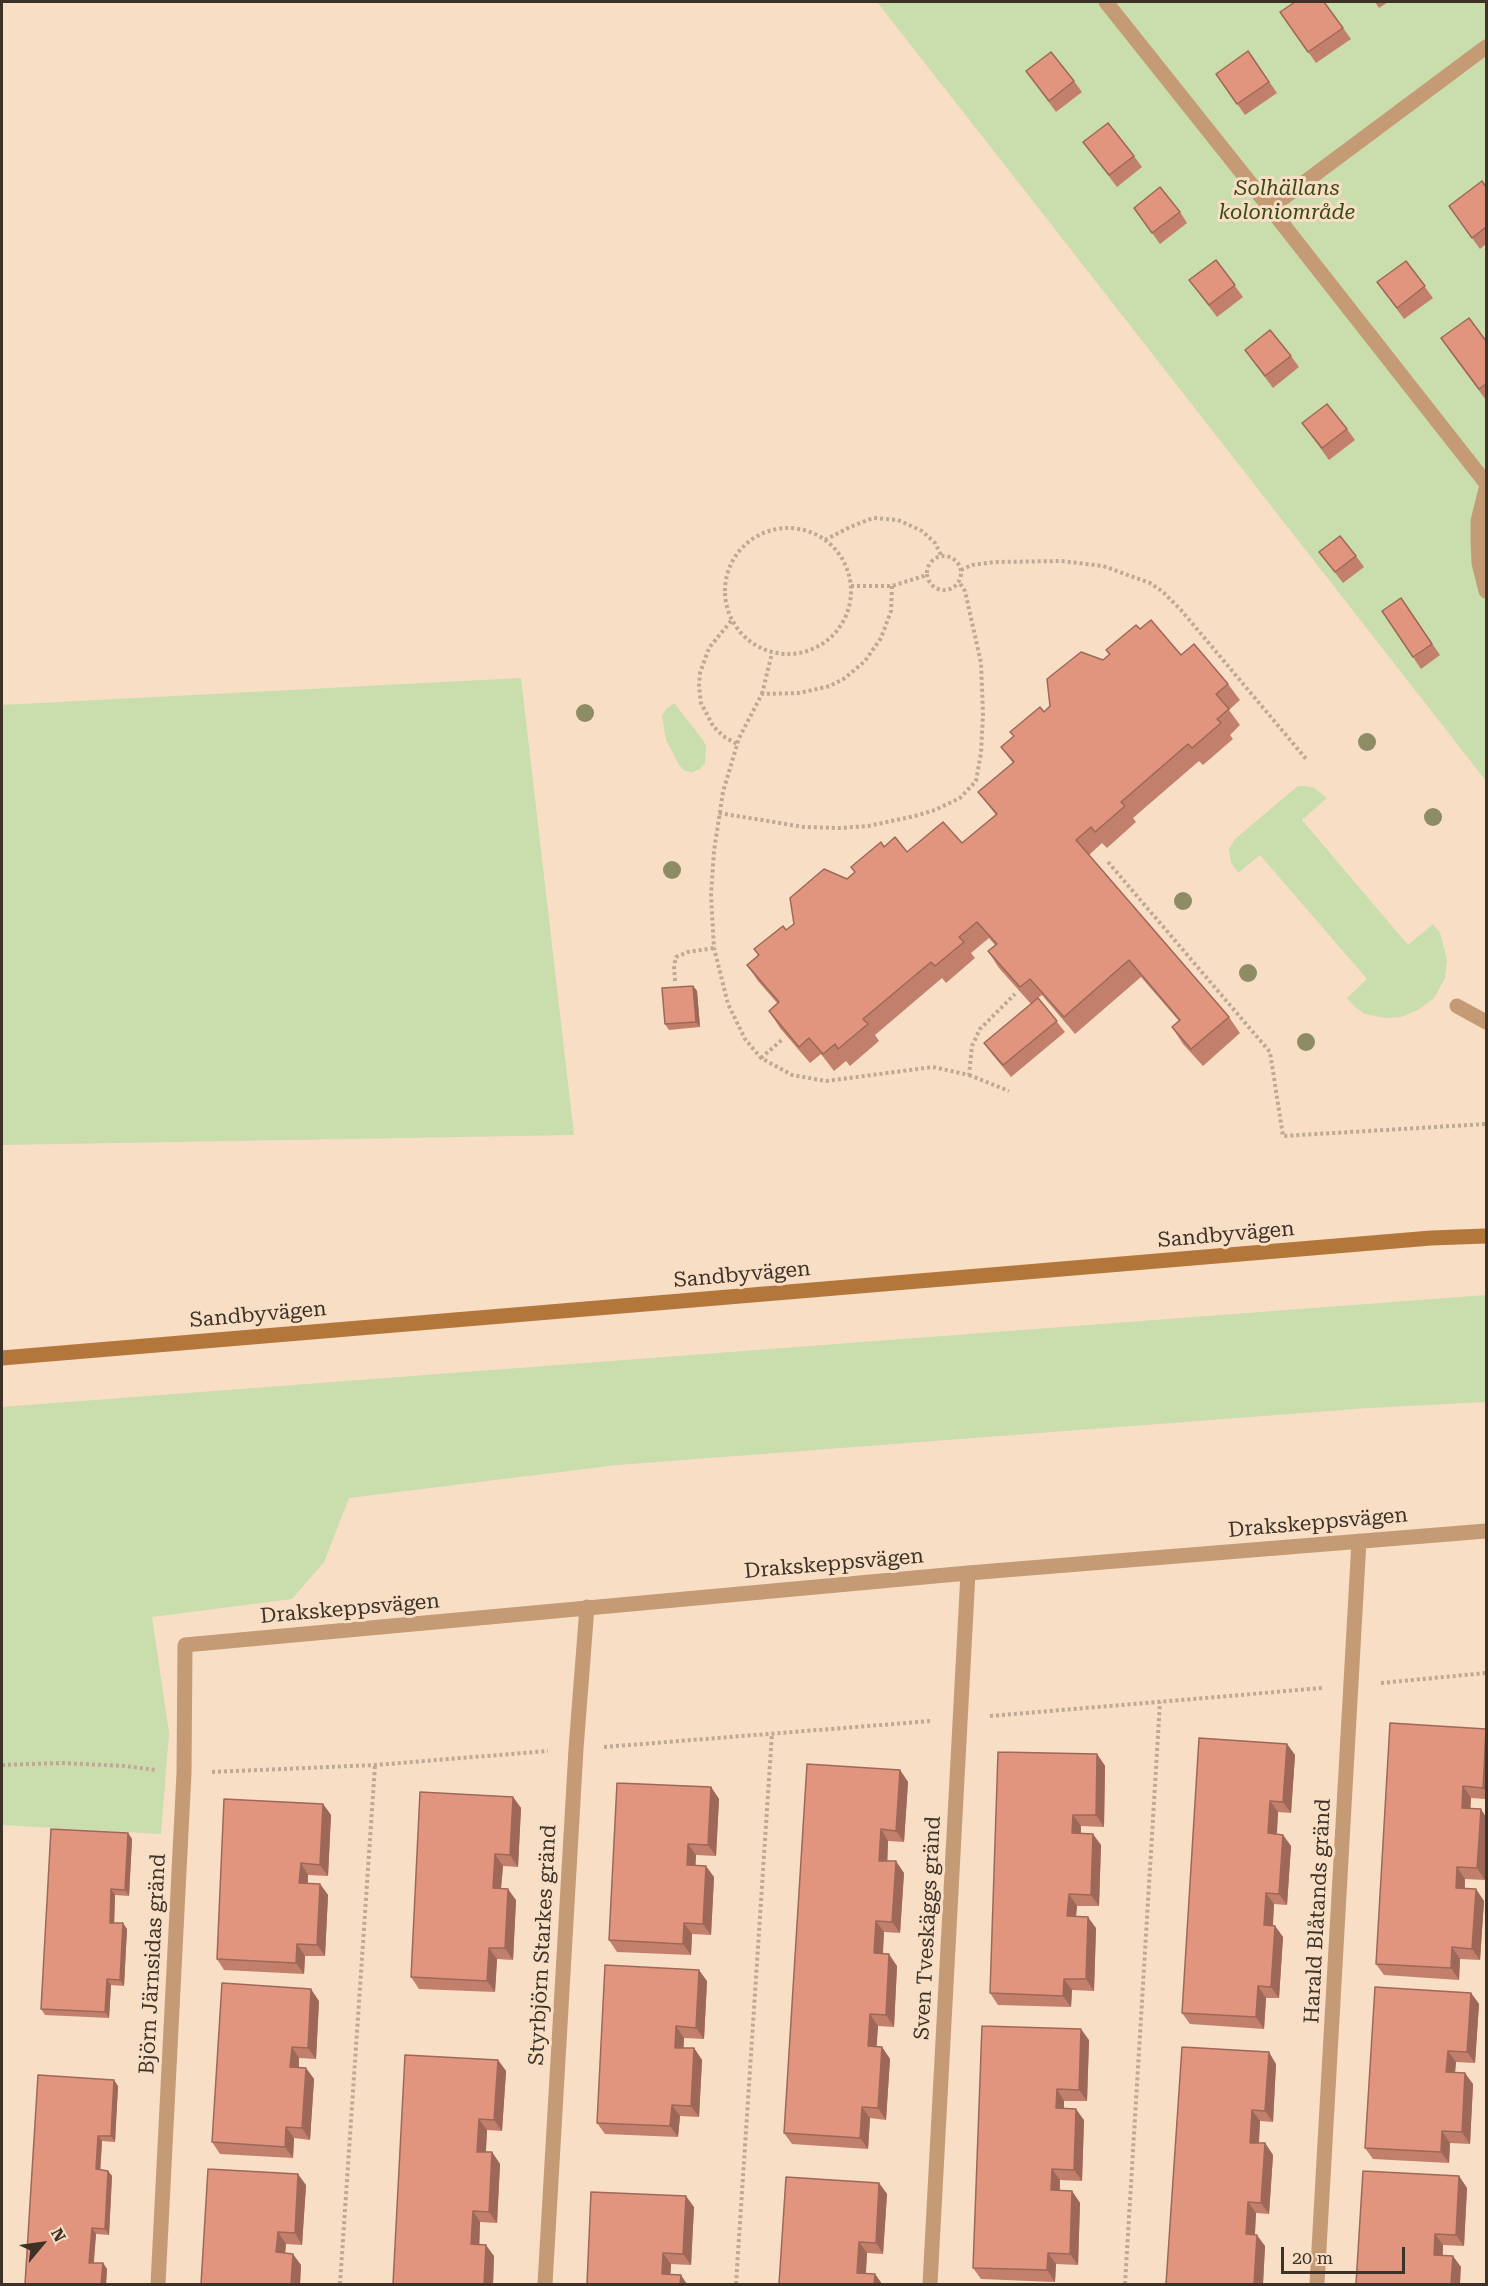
<!DOCTYPE html>
<meta charset="utf-8">
<style>
body{margin:0}
#map{position:relative;width:1488px;height:2286px;overflow:hidden;background:#f8dec4;font-family:"Roboto Serif",serif}
canvas{display:block}
.frame{position:absolute;inset:0;border:3px solid #3c3228;pointer-events:none}
.north{position:absolute;left:12px;top:2214px;width:60px;height:60px;-webkit-text-stroke:4px #f8dec4;paint-order:stroke;rotate:61deg;font-size:16px;font-weight:700;line-height:24px;text-align:center;color:#3c3228}
.north::after{content:'';display:block;margin:auto;width:21px;height:27px;background:#3c3228;clip-path:polygon(50% 0,100% 100%,50% 72%,0 100%)}
.scale{position:absolute;left:1281px;top:2247px;width:124px;height:27px;box-sizing:border-box;border:3px solid #3c3228;border-top:0;padding-left:8px;font-size:18px;line-height:21px;white-space:nowrap;color:#3c3228;-webkit-text-stroke:4px #f8dec4;paint-order:stroke}
</style>
<div id="map">
<canvas width="1488" height="2286"></canvas>
<div class="frame"></div>
<div class="north">N</div>
<div class="scale">20 m</div>
</div>
<script>
const context = document.querySelector('canvas').getContext('2d');
context.lineJoin = 'round';
function fillPath(path, color) { context.fillStyle = color; context.fill(path, 'evenodd'); }
const toPath = rows => new Path2D(rows.map(r => 'M' + r).join(''));
function stroke(path, color, width, dash) { context.strokeStyle = color; context.lineWidth = width; context.lineCap = dash ? 'butt' : 'round'; context.setLineDash(dash || []); context.stroke(path); }
function label(font, color, halo, rows, align = 'center') {
  context.font = font + ' "Roboto Serif",serif'; context.lineWidth = 6; context.setLineDash([]); context.textBaseline = 'middle'; context.strokeStyle = halo; context.fillStyle = color; for (const [text, x, y, turn = 0] of rows) {
    context.save(); context.translate(x, y); context.rotate((+turn || 0) * Math.PI / 180); context.textAlign = isNaN(turn) ? turn : align; if (halo) context.strokeText(text, 0, 0); context.fillText(text, 0, 0); context.restore();
  }
}
fillPath(toPath([
 [877,2,1486,2,1486,781,1054,228],
 [521,678,574,1135,2,1145,2,705],
 [674,703,703,740,706,746,705,763,700,769,692,772,685,771,679,765,666,740,662,716,666,709],
 [1298,786,1306,786,1314,788,1327,798,1302,820,1408,945,1433,924,1440,933,1447,960,1445,978,1434,998,1418,1010,1401,1017,1385,1018,1365,1014,1355,1007,1347,998,1367,979,1260,855,1238,873,1231,862,1229,849,1235,839],
 [1486,1295,1486,1402,1369,1408,617,1465,349,1498,324,1562,292,1599,152,1617,169,1733,161,1834,2,1825,2,1407]
]), '#c9ddad');
stroke(toPath([
 '725 591a63 63 0 1 1 126 0a63 63 0 1 1-126 0Z',
 [825,540,850,527,873,518,898,520,922,531,935,543,942,557],
 '927 573a17 17 0 1 1 34 0a17 17 0 1 1-34 0Z',
 [961,570,972,565,995,562,1061,561,1103,566,1150,583,1162,591,1181,610,1307,760],
 [851,586,892,586,927,575],
 [892,586,891,611,881,638,865,661,845,678,830,686,799,693,762,694,739,738,723,792,714,851,711,895,714,948,728,1004,745,1039,761,1058,792,1075,826,1081,933,1067,969,1075,972,1046,980,1029,1015,994],
 [731,621,709,648,700,673,699,686,701,703,713,726,723,736,737,744],
 [762,694,772,653],
 [719,813,804,827,839,828,868,826,915,816,935,810,960,798,976,781,981,753,983,714,981,663,965,591,959,582],
 [1108,862,1270,1052,1283,1136,1486,1124],
 [675,981,674,966,676,957,688,952,714,948],
 [761,1058,783,1039],
 [969,1075,1009,1091],
 [1381,1683,1486,1673],
 [990,1716,1323,1688],
 [604,1747,931,1721],
 [2,1765,63,1763,125,1766,156,1770],
 [212,1772,375,1765,548,1751],
 [340,2284,375,1765],
 [736,2284,772,1733],
 [1125,2284,1160,1702]
]), '#bea994', 4, [3, 3]);
stroke(toPath([
 [1106,2,1270,208],
 [1486,47,1270,208,1486,483],
 [1486,489,1478,521,1478,540,1479,563,1486,591],
 [1457,1006,1486,1022]
]), '#c59b76', 15);
stroke(toPath([
 [158,2284,184,1773,185,1645,968,1573,1486,1531],
 [545,2284,576,1749,587,1607],
 [930,2284,968,1573],
 [1317,2284,1359,1541]
]), '#c59b76', 15);
stroke(toPath([
 [2,1358,1431,1238,1486,1236]
]), '#b4773b', 15);
context.fillStyle = '#8e8c65';
for (const [x, y] of [
 [585,713],
 [1367,742],
 [1433,817],
 [672,870],
 [1183,901],
 [1248,973],
 [1306,1042]
]) { context.beginPath(); context.arc(x, y, 9, 0, 2 * Math.PI); context.fill(); }
fillPath(toPath([
 [1324,2,1351,39,1316,63,1280,12],
 [1375,2,1388,2,1379,8],
 [1248,51,1277,93,1245,115,1216,74],
 [1026,71,1074,81,1082,92,1056,112],
 [1083,142,1134,156,1142,167,1117,187],
 [1486,187,1486,244,1480,249,1449,206],
 [1134,208,1180,212,1187,223,1160,244],
 [1216,260,1243,297,1217,317,1189,280],
 [1406,261,1433,298,1404,319,1377,282],
 [1486,341,1486,400,1449,350],
 [1245,350,1291,356,1299,367,1273,388],
 [1302,423,1347,429,1355,440,1329,460],
 [1319,552,1356,556,1364,567,1343,583],
 [1401,598,1440,655,1421,669,1382,611],
 [1140,629,1228,684,1240,700,1229,710,1240,725,1230,735,1233,739,1203,765,1199,761,1133,818,1136,822,1107,848,1102,843,1089,855,1229,1017,1240,1033,1203,1066,1183,1044,1172,1027,1179,1021,1141,977,1075,1034,1042,995,1038,998,1065,1032,1011,1077,992,1054,984,1043,1031,1004,999,968,988,951,995,945,989,938,971,953,975,958,946,983,942,978,875,1035,879,1041,850,1066,846,1061,834,1071,821,1054,810,1063,780,1028,769,1011,778,1004,758,981,747,965,758,955,754,949,786,930,884,847,907,852,962,843,996,815,978,792,1013,763,1001,747,1014,736,1010,732,1044,712,1109,655,1106,650],
 [693,986,697,991,700,1027,669,1030,665,1024],
 [1486,1729,1486,1799,1471,1798,1470,1808,1485,1880,1465,1879,1465,1889,1476,1889,1484,1901,1480,1960,1460,1959,1459,1980,1384,1975,1376,1964],
 [1287,1744,1295,1755,1291,1813,1278,1812,1277,1834,1283,1835,1291,1846,1287,1905,1274,1904,1273,1926,1275,1926,1283,1937,1279,1998,1266,1998,1264,2029,1190,2024,1182,2013],
 [1097,1754,1105,1766,1104,1827,1081,1826,1081,1834,1101,1845,1099,1906,1077,1906,1076,1916,1096,1928,1094,1991,1072,1990,1071,2007,998,2005,990,1993],
 [807,1764,900,1770,908,1782,904,1842,888,1841,887,1861,904,1873,900,1933,884,1932,883,1954,897,1966,894,2027,878,2026,876,2047,882,2047,890,2059,886,2120,870,2118,868,2149,792,2144,784,2133],
 [711,1787,719,1799,716,1856,696,1855,695,1866,714,1877,711,1935,692,1934,691,1955,617,1952,609,1940],
 [513,1797,521,1808,518,1867,503,1866,501,1888,516,1900,513,1960,497,1959,495,1992,419,1989,411,1977],
 [323,1804,331,1815,328,1876,308,1875,308,1883,320,1884,328,1895,325,1956,305,1956,304,1974,224,1970,217,1959],
 [128,1833,132,1839,129,1896,115,1895,114,1923,127,1929,124,1986,111,1985,109,2018,45,2015,41,2009],
 [707,1981,704,2039,684,2038,683,2048,694,2048,702,2060,699,2117,680,2116,678,2137,605,2134,597,2123],
 [1471,1993,1479,2004,1475,2063,1456,2062,1455,2072,1473,2084,1470,2144,1450,2143,1449,2163,1373,2159,1365,2148],
 [319,2001,316,2059,299,2058,299,2068,306,2068,314,2079,310,2140,294,2138,293,2158,220,2154,212,2142],
 [982,2026,1089,2040,1087,2101,1064,2101,1064,2108,1084,2120,1082,2181,1060,2180,1060,2191,1072,2191,1080,2203,1078,2265,1056,2264,1055,2282,981,2279,973,2268],
 [1182,2047,1276,2064,1273,2122,1260,2121,1259,2143,1265,2143,1273,2155,1269,2214,1256,2213,1255,2235,1265,2246,1263,2284,1166,2284],
 [498,2060,506,2071,502,2131,487,2130,486,2152,492,2152,500,2164,497,2223,480,2222,479,2245,494,2256,493,2284,393,2284],
 [118,2086,115,2142,102,2141,100,2170,108,2171,112,2176,109,2235,96,2234,94,2263,103,2263,107,2269,106,2284,25,2284],
 [208,2169,306,2185,302,2245,286,2244,285,2253,301,2265,300,2284],
 [1459,2176,1467,2188,1464,2246,1443,2245,1443,2255,1461,2267,1356,2284],
 [879,2183,887,2194,883,2254,867,2253,866,2274,875,2274,882,2284,779,2284],
 [694,2207,691,2265,671,2264,670,2274,587,2284]
]), '#c2806c');
fillPath(toPath([
 [693,986,697,991,700,1027,696,1022],
 [1486,1733,1486,1792,1483,1788],
 [1287,1744,1295,1755,1291,1813,1283,1802],
 [1097,1754,1105,1766,1104,1827,1096,1815],
 [900,1770,908,1782,904,1842,896,1831],
 [1463,1786,1471,1798,1470,1819,1462,1808],
 [711,1787,719,1799,716,1856,708,1845],
 [513,1797,521,1808,518,1867,510,1855],
 [1270,1801,1278,1812,1276,1845,1268,1833],
 [323,1804,331,1815,328,1876,320,1865],
 [1481,1809,1486,1817,1486,1857,1485,1880,1477,1868],
 [1073,1815,1081,1826,1080,1845,1072,1833],
 [881,1829,888,1841,887,1872,879,1861],
 [128,1833,132,1839,129,1896,125,1890],
 [1093,1834,1101,1845,1099,1906,1091,1895],
 [1283,1835,1291,1846,1287,1905,1279,1894],
 [688,1844,696,1855,695,1876,687,1865],
 [495,1854,503,1866,500,1899,493,1888],
 [896,1861,904,1873,900,1933,892,1922],
 [301,1863,308,1875,307,1894,299,1883],
 [706,1866,714,1877,711,1935,703,1924],
 [1457,1867,1465,1879,1464,1899,1456,1888],
 [320,1884,328,1895,325,1956,317,1945],
 [111,1889,115,1895,114,1928,110,1923],
 [508,1889,516,1900,513,1960,505,1948],
 [1476,1889,1484,1901,1480,1960,1472,1949],
 [1266,1893,1274,1904,1272,1937,1264,1925],
 [1069,1894,1077,1906,1075,1927,1067,1916],
 [1088,1917,1096,1928,1094,1991,1086,1979],
 [876,1921,884,1932,882,1964,874,1953],
 [123,1923,127,1929,124,1986,120,1980],
 [684,1923,692,1934,691,1955,683,1944],
 [1275,1926,1283,1937,1279,1998,1271,1987],
 [297,1944,305,1956,304,1974,296,1963],
 [1452,1947,1460,1959,1459,1980,1451,1968],
 [489,1948,497,1959,495,1992,487,1981],
 [889,1954,897,1966,894,2027,886,2015],
 [699,1970,707,1981,704,2039,696,2028],
 [107,1979,111,1985,109,2018,105,2012],
 [1064,1979,1072,1990,1071,2007,1063,1996],
 [1258,1986,1266,1998,1264,2029,1256,2017],
 [311,1989,319,2001,316,2059,308,2048],
 [1471,1993,1479,2004,1475,2063,1467,2052],
 [870,2014,878,2026,876,2057,868,2046],
 [676,2026,684,2038,683,2059,675,2048],
 [1081,2029,1089,2040,1087,2101,1079,2090],
 [292,2047,299,2058,298,2079,290,2067],
 [882,2047,890,2059,886,2120,878,2108],
 [694,2048,702,2060,699,2117,691,2106],
 [1448,2051,1456,2062,1454,2083,1446,2072],
 [1269,2052,1276,2064,1273,2122,1265,2111],
 [498,2060,506,2071,502,2131,494,2120],
 [306,2068,314,2079,310,2140,302,2128],
 [1465,2073,1473,2084,1470,2144,1462,2132],
 [114,2080,118,2086,115,2142,111,2136],
 [1057,2089,1064,2101,1064,2119,1056,2108],
 [672,2105,680,2116,678,2137,670,2126],
 [862,2107,870,2118,868,2149,860,2138],
 [1076,2109,1084,2120,1082,2181,1074,2170],
 [1252,2110,1260,2121,1258,2154,1250,2143],
 [479,2119,487,2130,485,2163,477,2152],
 [286,2127,294,2138,293,2158,285,2147],
 [1442,2131,1450,2143,1449,2163,1441,2152],
 [98,2136,102,2141,100,2175,96,2169],
 [1265,2143,1273,2155,1269,2214,1261,2203],
 [492,2152,500,2164,497,2223,489,2212],
 [1052,2169,1060,2180,1059,2202,1051,2190],
 [108,2171,112,2176,109,2235,105,2229],
 [298,2174,306,2185,302,2245,295,2233],
 [1459,2176,1467,2188,1464,2246,1456,2235],
 [879,2183,887,2194,883,2254,876,2243],
 [1072,2191,1080,2203,1078,2265,1070,2254],
 [686,2196,694,2207,691,2265,683,2254],
 [1248,2202,1256,2213,1254,2246,1246,2234],
 [473,2211,480,2222,479,2256,471,2244],
 [92,2228,96,2234,93,2268,89,2263],
 [278,2232,286,2244,284,2264,276,2252],
 [1435,2234,1443,2245,1442,2266,1434,2255],
 [1257,2235,1265,2246,1263,2284,1254,2284],
 [859,2242,867,2253,865,2284,857,2273],
 [486,2245,494,2256,493,2284,484,2284],
 [663,2253,671,2264,670,2284,662,2274],
 [1048,2253,1056,2264,1055,2282,1047,2270],
 [293,2254,301,2265,300,2284,291,2284],
 [1453,2256,1461,2267,1460,2284,1451,2284],
 [103,2263,107,2269,106,2284,101,2284],
 [875,2274,882,2284,874,2284],
 [681,2275,687,2284,680,2284]
]), '#9e6858');
const building = toPath([
 [1295,2,1324,2,1343,28,1308,52,1280,12,1295,2],
 [1248,51,1269,82,1237,104,1216,74,1248,51],
 [1051,52,1074,81,1049,101,1026,71,1051,52],
 [1108,123,1134,156,1109,175,1083,142,1108,123],
 [1482,181,1486,187,1486,227,1472,238,1449,206,1482,181],
 [1160,187,1180,212,1152,233,1134,208,1160,187],
 [1216,260,1235,285,1209,305,1189,280,1216,260],
 [1406,261,1425,286,1397,308,1377,282,1406,261],
 [1469,318,1486,341,1486,384,1479,389,1441,338,1469,318],
 [1270,330,1291,356,1265,376,1245,350,1270,330],
 [1327,404,1347,429,1322,448,1302,423,1327,404],
 [1340,536,1356,556,1335,572,1319,552,1340,536],
 [1401,598,1432,644,1413,657,1382,611,1401,598],
 [1151,620,1181,655,1194,644,1228,684,1216,694,1229,709,1217,719,1221,723,1192,748,1188,744,1121,802,1125,806,1095,832,1091,827,1076,840,1229,1017,1191,1049,1172,1027,1180,1020,1129,960,1064,1017,1030,979,1020,987,988,951,997,944,977,922,959,937,964,942,935,966,931,962,863,1019,868,1024,838,1049,835,1044,823,1054,809,1038,799,1047,769,1011,779,1002,747,965,759,955,754,949,783,926,786,930,794,924,790,898,824,869,847,879,855,872,851,867,881,842,884,847,895,837,907,852,943,822,962,843,997,814,978,792,1014,762,1001,747,1014,736,1010,732,1040,707,1044,712,1050,706,1047,679,1081,652,1103,660,1110,654,1106,650,1136,625,1140,629,1151,620],
 [693,986,696,1022,665,1024,662,988,693,986],
 [1038,998,1057,1021,1003,1065,984,1043,1038,998],
 [1390,1723,1486,1729,1483,1788,1463,1786,1462,1808,1481,1809,1477,1868,1457,1867,1456,1888,1476,1889,1472,1949,1452,1947,1451,1968,1376,1964,1390,1723],
 [1199,1738,1287,1744,1283,1802,1270,1801,1268,1833,1283,1835,1279,1894,1266,1893,1264,1925,1275,1926,1271,1987,1258,1986,1256,2017,1182,2013,1199,1738],
 [998,1752,1097,1754,1096,1815,1073,1815,1072,1833,1093,1834,1091,1895,1069,1894,1067,1916,1088,1917,1086,1979,1064,1979,1063,1996,990,1993,998,1752],
 [807,1764,900,1770,896,1831,881,1829,879,1861,896,1861,892,1922,876,1921,874,1953,889,1954,886,2015,870,2014,868,2046,882,2047,878,2108,862,2107,860,2138,784,2133,807,1764],
 [617,1783,711,1787,708,1845,688,1844,687,1865,706,1866,703,1924,684,1923,683,1944,609,1940,617,1783],
 [420,1792,513,1797,510,1855,495,1854,493,1888,508,1889,505,1948,489,1948,487,1981,411,1977,420,1792],
 [224,1799,323,1804,320,1865,301,1863,299,1883,320,1884,317,1945,297,1944,296,1963,217,1959,224,1799],
 [51,1829,128,1833,125,1890,111,1889,110,1923,123,1923,120,1980,107,1979,105,2012,41,2009,51,1829],
 [605,1965,699,1970,696,2028,676,2026,675,2048,694,2048,691,2106,672,2105,670,2126,597,2123,605,1965],
 [222,1983,311,1989,308,2048,292,2047,290,2067,306,2068,302,2128,286,2127,285,2147,212,2142,222,1983],
 [1375,1987,1471,1993,1467,2052,1448,2051,1446,2072,1465,2073,1462,2132,1442,2131,1441,2152,1365,2148,1375,1987],
 [982,2026,1081,2029,1079,2090,1057,2089,1056,2108,1076,2109,1074,2170,1052,2169,1051,2190,1072,2191,1070,2254,1048,2253,1047,2270,973,2268,982,2026],
 [1182,2047,1269,2052,1265,2111,1252,2110,1250,2143,1265,2143,1261,2203,1248,2202,1246,2234,1257,2235,1254,2284,1166,2284,1182,2047],
 [405,2055,498,2060,494,2120,479,2119,477,2152,492,2152,489,2212,473,2211,471,2244,486,2245,484,2284,393,2284,405,2055],
 [38,2075,114,2080,111,2136,98,2136,96,2169,108,2171,105,2229,92,2228,89,2263,103,2263,101,2284,25,2284,38,2075],
 [208,2169,298,2174,295,2233,278,2232,276,2252,293,2254,291,2284,201,2284,208,2169],
 [1363,2171,1459,2176,1456,2235,1435,2234,1434,2255,1453,2256,1451,2284,1356,2284,1363,2171],
 [786,2177,879,2183,876,2243,859,2242,857,2273,875,2274,874,2284,779,2284,786,2177],
 [591,2192,686,2196,683,2254,663,2253,662,2274,681,2275,680,2284,587,2284,591,2192]
]);
fillPath(building, '#e1957e');
stroke(building, '#9e6858', 1.5);
label('italic 21px', '#384917', '#f8dec4', [
 ["Solhällans",1287,189],
 ["koloniområde",1287,213]
]);
label('21px', '#3c3228', '#f8dec4', [
 ["Sandbyvägen",1226,1235,-5],
 ["Sandbyvägen",742,1275,-5],
 ["Sandbyvägen",258,1315,-5],
 ["Drakskeppsvägen",1318,1523,-5],
 ["Drakskeppsvägen",834,1564,-5],
 ["Drakskeppsvägen",350,1609,-5],
 ["Harald Blåtands gränd",1318,1911,-87],
 ["Sven Tveskäggs gränd",928,1928,-87],
 ["Styrbjörn Starkes gränd",543,1945,-87],
 ["Björn Järnsidas gränd",153,1964,-87]
]);
</script>
